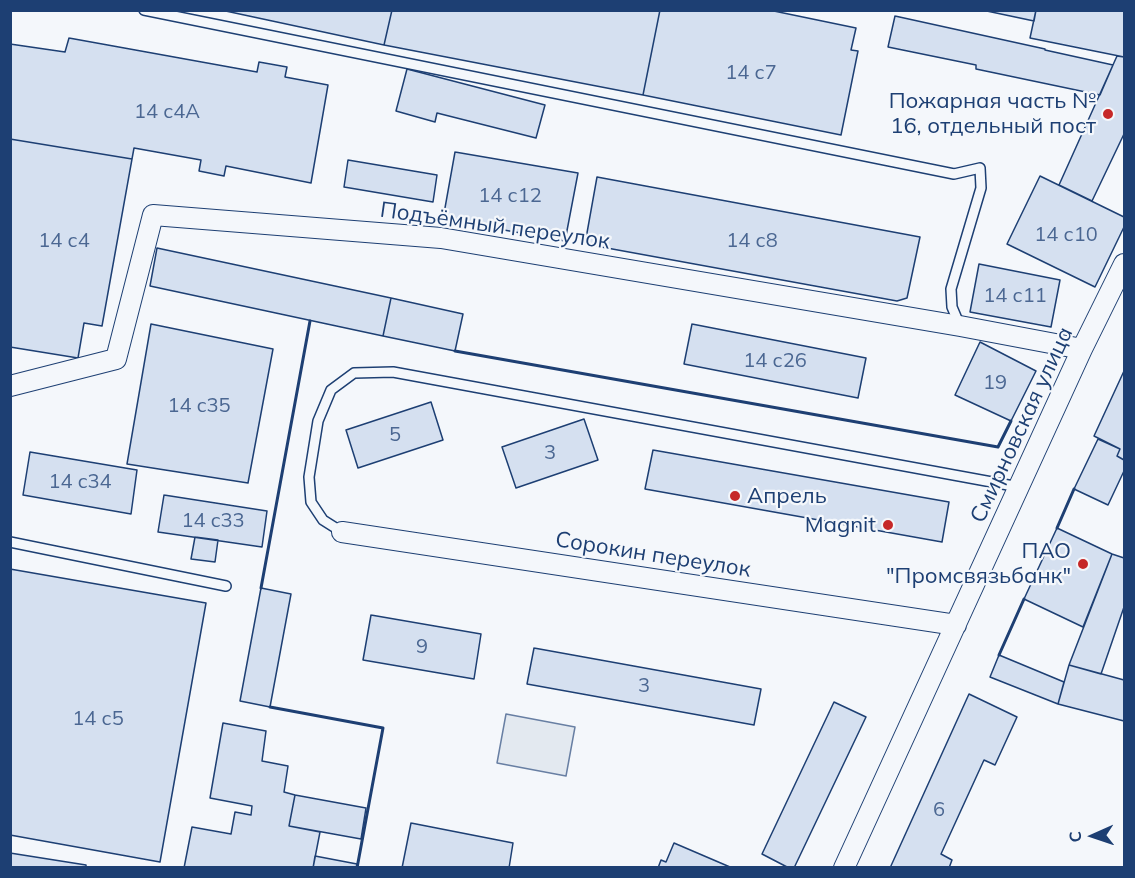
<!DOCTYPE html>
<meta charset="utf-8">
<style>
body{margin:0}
#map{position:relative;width:1135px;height:878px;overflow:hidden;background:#f4f7fb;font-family:Mulish,sans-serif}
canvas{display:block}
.frame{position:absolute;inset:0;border:12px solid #1d3f73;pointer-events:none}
.north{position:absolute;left:1063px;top:806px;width:60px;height:60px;-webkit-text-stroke:4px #f4f7fb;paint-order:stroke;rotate:267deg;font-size:16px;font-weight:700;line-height:24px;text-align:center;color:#1d3f73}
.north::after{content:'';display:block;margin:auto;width:21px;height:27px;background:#1d3f73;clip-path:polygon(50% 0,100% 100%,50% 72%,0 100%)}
</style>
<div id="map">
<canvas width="1135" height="878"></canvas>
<div class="frame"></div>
<div class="north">С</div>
</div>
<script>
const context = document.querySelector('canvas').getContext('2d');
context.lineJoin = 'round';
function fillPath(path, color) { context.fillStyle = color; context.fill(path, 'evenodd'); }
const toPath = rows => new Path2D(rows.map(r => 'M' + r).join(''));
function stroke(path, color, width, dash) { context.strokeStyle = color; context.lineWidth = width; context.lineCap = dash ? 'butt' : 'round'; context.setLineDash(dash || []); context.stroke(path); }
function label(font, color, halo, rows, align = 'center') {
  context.font = font + ' Mulish,sans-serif'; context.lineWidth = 4.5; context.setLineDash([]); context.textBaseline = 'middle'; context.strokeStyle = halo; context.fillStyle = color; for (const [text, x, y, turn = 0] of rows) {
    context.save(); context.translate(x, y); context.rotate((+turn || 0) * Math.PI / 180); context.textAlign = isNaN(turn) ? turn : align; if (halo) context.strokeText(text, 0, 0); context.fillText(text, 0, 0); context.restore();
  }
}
const green = toPath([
 [506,714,575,727,566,776,497,763,506,714]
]);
fillPath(green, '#e3e9f0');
stroke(green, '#687fa3', 1.5);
const building = toPath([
 [221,10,392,10,384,45,221,10],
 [392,10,660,10,643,95,384,45,392,10],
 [660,10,769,10,856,28,851,50,858,51,841,135,643,95,660,10],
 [982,10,1036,10,1034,21,982,10],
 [1036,10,1124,10,1124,57,1030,38,1036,10],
 [895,16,1045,49,1045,50,1113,65,1100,95,976,69,976,65,888,47,895,16],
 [69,38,257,72,259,62,287,67,285,77,328,85,311,183,226,166,224,176,199,171,201,160,134,148,132,159,10,139,10,44,65,52,69,38],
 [1117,56,1124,57,1124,134,1092,201,1059,185,1117,56],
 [407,69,545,105,536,138,437,113,435,122,396,111,407,69],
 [10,139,132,159,102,326,84,323,78,358,10,347,10,139],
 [455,152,578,173,565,241,443,219,455,152],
 [348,160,437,175,433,202,344,187,348,160],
 [1040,176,1124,217,1124,227,1095,287,1007,244,1040,176],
 [597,177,920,237,907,298,897,301,585,244,597,177],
 [157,248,391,298,383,336,150,286,157,248],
 [979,264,1060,280,1051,327,970,312,979,264],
 [391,298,463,314,455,351,383,336,391,298],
 [151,324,273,349,248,483,127,464,151,324],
 [692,324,866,358,858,398,684,364,692,324],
 [980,342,1036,371,1011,421,955,395,980,342],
 [1124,371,1124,460,1117,456,1120,449,1094,436,1124,371],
 [431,402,443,440,358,468,346,430,431,402],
 [584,419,598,460,516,488,502,447,584,419],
 [1098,439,1120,449,1117,456,1124,460,1124,471,1108,505,1074,489,1098,439],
 [653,450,949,502,942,542,645,489,653,450],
 [30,452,137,470,131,514,23,495,30,452],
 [164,495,267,511,262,547,158,532,164,495],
 [1057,528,1112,554,1083,627,1024,599,1057,528],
 [195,537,218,540,215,562,191,559,195,537],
 [1112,554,1124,558,1124,607,1101,674,1069,665,1112,554],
 [10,569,206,603,160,862,10,835,10,569],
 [261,588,291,594,270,707,240,701,261,588],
 [371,615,481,634,474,679,363,660,371,615],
 [534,648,761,689,754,725,527,684,534,648],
 [999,655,1064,682,1058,704,990,677,999,655],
 [1069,665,1124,680,1124,721,1058,704,1069,665],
 [969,694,1017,717,995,765,984,760,941,854,952,860,949,868,890,868,969,694],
 [834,702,866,717,794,868,789,868,762,854,834,702],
 [223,723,266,731,262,761,288,766,284,792,295,795,289,826,320,832,313,868,184,868,192,827,231,834,235,812,251,815,252,806,210,798,223,723],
 [295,795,366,808,361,839,289,826,295,795],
 [411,823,513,843,509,868,402,868,411,823],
 [674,843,730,867,730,868,658,868,661,860,666,862,674,843],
 [10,853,86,865,86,868,10,868,10,853],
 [315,856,357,864,356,868,313,868,315,856]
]);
fillPath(building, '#d5e0f0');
stroke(building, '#1d3f73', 1.5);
const service = toPath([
 [144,10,954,174,980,168,981,188,951,289,952,307,960,326],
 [342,532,323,520,311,502,309,477,318,421,331,390,354,373,393,372,1019,487],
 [10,542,226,586]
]);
const minor = toPath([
 [10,386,116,359,153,215,441,238,960,326,1082,349],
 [342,532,956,625],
 [844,868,1082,349,1124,264]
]);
stroke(service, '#1d3f73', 12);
stroke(minor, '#1d3f73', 22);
stroke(service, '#f4f7fb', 9);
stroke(minor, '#f4f7fb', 20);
stroke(toPath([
 [455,351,998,447,1011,421],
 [1057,528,1074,489],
 [261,588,310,321],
 [999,655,1024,599],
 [270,707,383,728,357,868]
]), '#1d3f73', 3);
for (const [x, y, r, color] of [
 [1108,114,6,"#c62828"],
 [735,496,6,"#c62828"],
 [888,525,6,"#c62828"],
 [1083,564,6,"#c62828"]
]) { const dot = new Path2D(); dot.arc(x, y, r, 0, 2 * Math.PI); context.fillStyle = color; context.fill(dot); stroke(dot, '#f4f7fb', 2); }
label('20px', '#4b6792', null, [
 ["14 с7",751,73],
 ["14 с4А",167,112],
 ["14 с12",510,196],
 ["14 с10",1066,235],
 ["14 с4",64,241],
 ["14 с8",752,241],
 ["14 с11",1015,296],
 ["14 с26",775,361],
 ["19",995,383],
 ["14 c35",199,406],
 ["5",395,435],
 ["3",550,453],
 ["14 c34",80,482],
 ["14 c33",213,521],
 ["9",422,647],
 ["3",644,686],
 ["14 с5",98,719],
 ["6",939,810]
]);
label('22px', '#1d3f73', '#f4f7fb', [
 ["Пожарная часть №",1096,101],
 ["16, отдельный пост",1096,126],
 ["Апрель",747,496,"left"],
 ["Magnit",876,525],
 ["ПАО",1071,551],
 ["\"Промсвязьбанк\"",1071,576]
], 'right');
label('22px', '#1d3f73', '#f4f7fb', [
 ["Подъёмный переулок",495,226,8],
 ["Смирновская улица",1022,425,-65],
 ["Сорокин переулок",653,555,9]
]);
</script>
